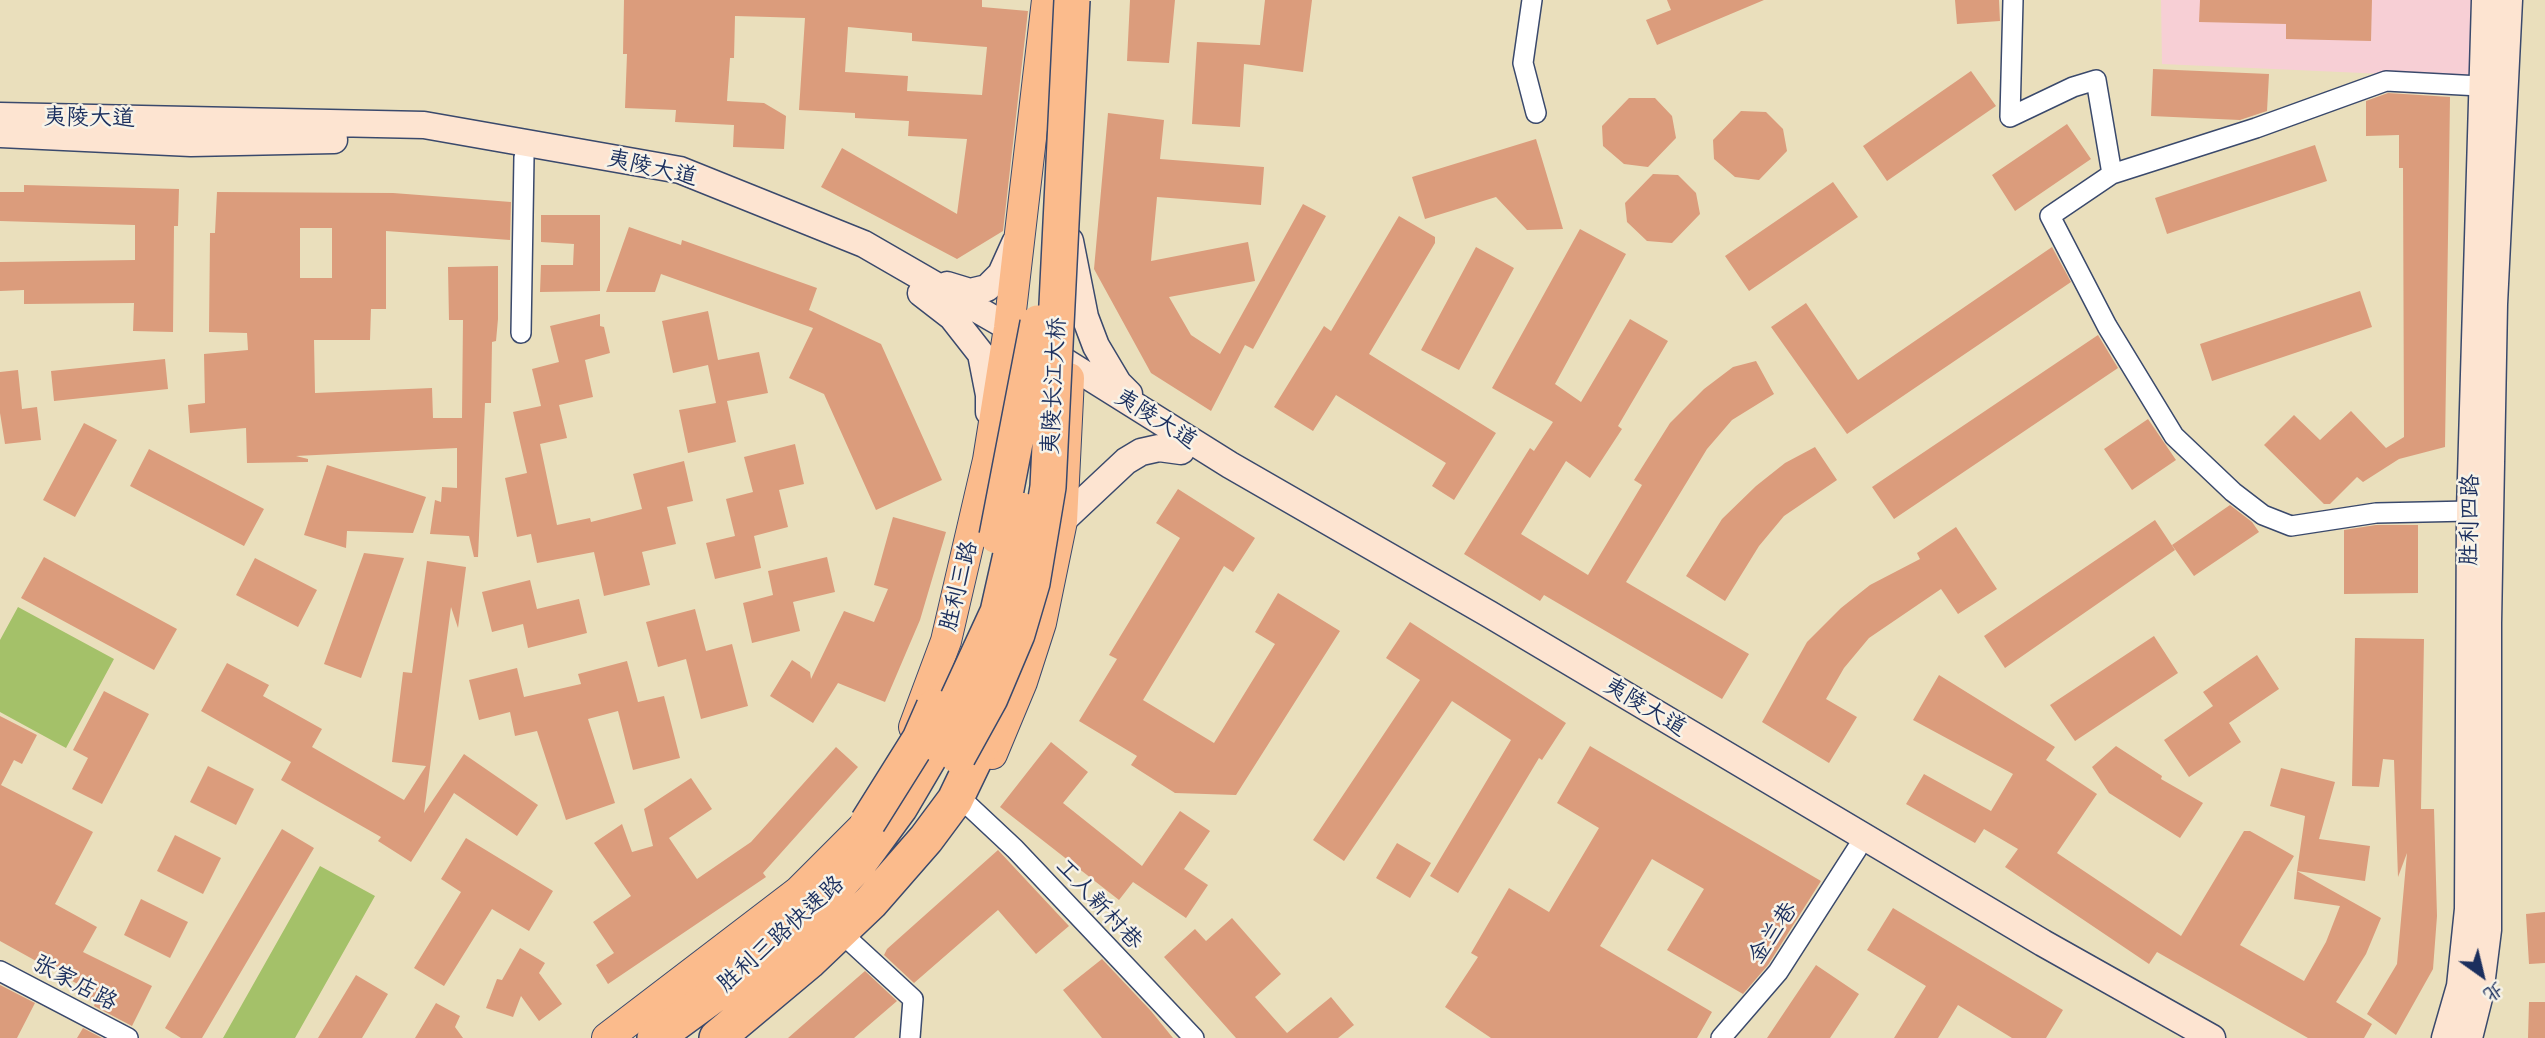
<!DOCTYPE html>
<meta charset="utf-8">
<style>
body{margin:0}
#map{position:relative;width:2545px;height:1038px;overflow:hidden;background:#eadfbc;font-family:Delius,"LXGW WenKai TC",sans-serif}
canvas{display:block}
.north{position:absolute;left:2447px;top:940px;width:70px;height:70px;-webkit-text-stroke:5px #f7f3e8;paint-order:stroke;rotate:146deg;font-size:19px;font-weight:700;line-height:28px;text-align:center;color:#1b2f5e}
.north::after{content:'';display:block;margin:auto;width:24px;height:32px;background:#1b2f5e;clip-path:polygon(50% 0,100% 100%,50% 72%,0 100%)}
</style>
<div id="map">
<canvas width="2545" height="1038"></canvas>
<div class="north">北</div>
</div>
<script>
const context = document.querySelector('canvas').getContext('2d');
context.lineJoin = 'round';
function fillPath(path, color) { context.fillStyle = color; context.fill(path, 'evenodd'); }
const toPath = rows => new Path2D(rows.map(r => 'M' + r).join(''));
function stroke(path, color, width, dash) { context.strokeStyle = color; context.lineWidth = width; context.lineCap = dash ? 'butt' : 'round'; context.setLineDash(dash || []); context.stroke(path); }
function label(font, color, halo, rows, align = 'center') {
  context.font = font + ' Delius,"LXGW WenKai TC",sans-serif'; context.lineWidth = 5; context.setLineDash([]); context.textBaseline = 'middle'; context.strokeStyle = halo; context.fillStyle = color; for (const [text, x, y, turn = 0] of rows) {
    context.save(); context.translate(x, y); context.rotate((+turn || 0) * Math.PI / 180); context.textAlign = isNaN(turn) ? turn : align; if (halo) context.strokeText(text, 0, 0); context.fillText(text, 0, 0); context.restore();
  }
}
fillPath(toPath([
 [2161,0,2478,0,2474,78,2162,64]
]), '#f7cfd5');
fillPath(toPath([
 [18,607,114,659,66,748,0,712,0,640],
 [320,866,375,896,295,1038,223,1038]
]), '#a4c169');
fillPath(toPath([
 [624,0,982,0,982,7,1028,11,1003,231,957,259,821,187,842,148,957,214,967,139,908,136,909,121,855,118,855,113,799,110,805,18,735,16,734,58,730,58,727,101,764,103,786,116,784,149,733,147,734,125,675,122,676,110,625,108,627,54,623,54],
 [848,27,912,33,912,41,987,47,982,95,907,91,908,76,845,72],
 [1130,0,1175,0,1169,63,1127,61],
 [1265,0,1312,0,1303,72,1244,64,1240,127,1192,124,1197,42,1260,45],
 [1667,0,1764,0,1657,45,1646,20,1671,10],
 [1955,0,1999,0,2000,21,1957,24],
 [2200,0,2372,0,2371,41,2286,39,2286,24,2199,22],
 [2153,69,2269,74,2267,111,2240,120,2151,116],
 [1971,71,1996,106,1887,181,1863,146],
 [2388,93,2450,97,2445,447,2399,459,2363,482,2357,477,2330,504,2324,504,2264,445,2294,415,2320,440,2351,411,2386,448,2404,437,2403,168,2399,168,2399,135,2366,136,2366,101],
 [1629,98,1655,98,1672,116,1676,138,1648,167,1624,164,1603,146,1602,126],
 [1741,111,1766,112,1783,129,1787,151,1759,180,1735,177,1714,159,1713,140],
 [1108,113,1164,120,1160,159,1264,167,1261,205,1157,197,1151,261,1248,242,1255,281,1169,297,1191,335,1220,354,1303,204,1326,216,1253,349,1245,345,1211,411,1151,373,1094,269],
 [2067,124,2091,159,2015,211,1992,175],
 [1536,139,1563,229,1527,230,1496,197,1425,219,1412,177],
 [2315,145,2327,181,2167,234,2155,198],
 [1653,174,1678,175,1696,193,1700,214,1672,243,1647,241,1627,222,1625,203],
 [1833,182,1858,217,1749,291,1725,256],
 [24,185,179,189,178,226,174,226,173,332,133,331,134,303,24,304,24,290,0,291,0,262,135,260,135,225,0,221,0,192,24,192],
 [217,192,393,193,511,202,510,240,386,231,386,309,371,309,370,340,314,340,315,393,432,388,433,418,462,418,463,320,449,320,448,267,498,266,498,319,496,341,492,342,491,403,485,403,478,557,474,557,469,536,430,534,435,500,441,502,442,487,457,488,457,448,296,456,308,459,308,462,247,463,246,428,190,433,188,405,205,403,204,354,248,350,247,333,209,332,210,233,215,233],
 [300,228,332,228,332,278,300,278],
 [541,215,600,215,600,291,540,292,541,265,573,265,574,244,541,242],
 [1399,216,1435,237,1435,243,1369,354,1496,433,1454,500,1432,486,1446,463,1336,395,1313,431,1274,407,1324,326,1331,331],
 [629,227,681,245,682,240,817,288,809,310,881,344,942,480,876,510,824,394,789,378,813,328,661,274,655,292,606,292],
 [1580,229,1626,254,1555,384,1581,402,1630,319,1668,341,1618,426,1622,429,1590,478,1566,461,1521,534,1588,575,1642,485,1634,480,1670,423,1704,389,1733,367,1756,361,1774,394,1732,420,1707,449,1626,582,1749,654,1722,699,1544,595,1540,601,1464,554,1530,448,1534,451,1553,422,1492,388],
 [1476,247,1514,268,1459,370,1421,350],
 [2052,247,2071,282,1847,434,1771,327,1806,303,1858,380],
 [2360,291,2372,327,2212,381,2200,344],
 [708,311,718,360,759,352,768,393,727,401,736,442,688,453,679,410,716,403,708,365,673,373,662,321],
 [600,314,600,326,604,327,610,353,585,360,593,397,559,405,567,438,540,444,557,525,590,518,591,522,642,509,633,474,684,461,693,501,667,507,676,544,642,552,650,585,604,596,594,552,537,563,531,534,517,537,505,478,527,473,513,412,541,406,532,369,559,362,550,326],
 [2098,335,2118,368,1894,519,1872,487],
 [165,359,168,389,54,401,51,371],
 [18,370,22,409,37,407,41,440,5,444,0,413,0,372],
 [2148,419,2176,460,2132,490,2104,449],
 [84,423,117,440,75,517,43,500],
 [795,444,804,484,779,490,788,527,754,536,761,568,715,579,706,543,735,536,726,499,753,492,744,457],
 [1815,447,1837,480,1784,516,1759,546,1725,601,1686,576,1722,519,1756,486,1785,463],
 [149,449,264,509,244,546,130,486],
 [327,465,426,497,413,533,347,531,346,548,304,535],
 [1178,489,1255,538,1233,572,1224,566,1143,700,1214,743,1275,644,1255,632,1278,593,1340,631,1236,795,1175,793,1131,765,1137,756,1079,721,1117,659,1109,655,1180,538,1156,523],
 [2230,505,2252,522,2259,532,2194,576,2172,545],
 [893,517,946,532,920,620,885,702,838,683,813,723,770,696,792,660,810,672,811,679,844,611,874,622,888,589,874,585],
 [2155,520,2175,550,2005,668,1984,636],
 [2376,525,2418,525,2418,593,2344,594,2344,530],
 [1956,527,1997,589,1958,614,1941,589,1869,638,1844,668,1826,699,1857,717,1829,763,1762,722,1807,642,1841,608,1870,585,1920,559,1917,553],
 [364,553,404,558,361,678,324,664],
 [44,557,177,629,154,670,21,598],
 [827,557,835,592,793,602,800,631,752,643,743,603,773,595,768,571],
 [255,558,317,590,298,627,236,595],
 [427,561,466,567,458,628,451,607,424,813,464,754,538,805,517,836,454,793,411,862,378,841,381,837,281,780,291,762,201,711,227,663,269,685,263,696,322,729,312,747,404,800,426,766,392,762,403,672,412,673],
 [530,580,537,609,579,599,587,633,528,648,523,624,492,632,482,592],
 [695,609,706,651,732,644,748,706,701,719,686,659,658,667,646,622],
 [1410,622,1566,723,1542,760,1539,758,1458,893,1430,876,1511,740,1452,701,1344,861,1313,840,1420,680,1386,658],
 [2154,636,2178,673,2075,741,2050,705],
 [2355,638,2424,639,2421,809,2434,809,2437,916,2433,969,2396,1035,2367,1014,2397,964,2407,853,2398,877,2394,760,2383,759,2379,787,2352,786],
 [2257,655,2279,689,2229,723,2241,742,2189,777,2164,740,2213,706,2203,692],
 [627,661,638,702,664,696,680,758,633,770,618,711,588,719,615,803,566,820,537,731,515,736,510,712,479,720,469,680,517,668,524,697,581,684,578,674],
 [1939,675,2055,747,2046,760,2097,794,2057,853,2181,936,2244,831,2250,831,2294,856,2240,945,2304,981,2326,942,2340,906,2294,899,2297,871,2381,918,2366,954,2336,1002,2372,1024,2364,1038,2308,1038,2157,952,2149,964,2005,867,2018,849,1984,829,1975,843,1906,804,1924,774,1991,811,2013,774,1913,720],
 [104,691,149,714,102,804,72,789,88,758,73,750],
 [0,716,37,735,22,764,14,760,1,785,93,832,55,904,97,927,83,952,152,986,132,1026,94,1006,95,1003,88,999,92,992,0,941],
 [1051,742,1088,772,1063,803,1142,866,1180,811,1210,831,1184,869,1208,885,1186,918,1133,882,1119,900,1000,807],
 [1590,746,1821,881,1768,965,1743,994,1667,950,1704,889,1652,859,1600,946,1712,1012,1697,1038,1491,1038,1445,1007,1478,957,1471,953,1509,888,1549,912,1599,828,1557,803],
 [2116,746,2162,776,2161,779,2203,803,2180,838,2109,793,2092,767],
 [836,747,858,767,763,873,766,877,608,984,596,965,614,953,593,922,631,896,594,843,622,824,632,852,653,846,644,809,691,778,712,809,669,838,697,879,751,842],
 [208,766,254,789,236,825,190,802],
 [2281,768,2335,782,2319,839,2370,846,2365,881,2297,871,2305,816,2270,806],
 [282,829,314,848,202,1038,181,1038,165,1028],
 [175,835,221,858,203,894,157,871],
 [466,838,553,891,529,931,492,909,444,986,414,968,461,892,441,879],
 [1397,843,1431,863,1410,898,1376,878],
 [998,850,1069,926,1036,954,998,910,914,983,884,955,887,949],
 [141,899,188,922,170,958,124,935],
 [1893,908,2063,1010,2046,1038,2012,1038,1958,1005,1938,1038,1894,1038,1926,986,1867,950],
 [2545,912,2545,963,2529,964,2526,914],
 [1232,918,1281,974,1255,997,1287,1033,1331,997,1354,1025,1338,1038,1236,1038,1164,957,1195,929,1206,941],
 [520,948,545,963,539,973,562,1004,539,1021,521,996,513,1017,486,1008,497,979,502,980],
 [1102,959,1151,1011,1173,1038,1102,1038,1063,990],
 [1816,965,1859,994,1830,1038,1767,1038],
 [865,971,897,1001,854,1038,788,1038],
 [356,975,388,994,362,1038,318,1038],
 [0,985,35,1003,17,1038,0,1038],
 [2529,1002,2545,1002,2545,1038,2528,1038],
 [436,1003,460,1016,455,1027,463,1038,415,1038],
 [83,1028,102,1038,77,1038]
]), '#db9c7c');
const street = toPath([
 [1532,0,1523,63,1536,113],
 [2013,0,2010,117,2073,87,2096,80,2112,174],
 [521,333,524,157],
 [2470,511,2376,513,2291,526,2263,515,2233,492,2174,436,2107,326,2050,216,2112,174,2256,128,2386,81,2480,86],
 [968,805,1015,849,1194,1038],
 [850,941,913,999,910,1038],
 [0,971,128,1038],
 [1721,1038,1778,972,1857,849]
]);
const secondary = toPath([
 [0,116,424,125,680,170,864,244,1032,341,1230,465,1489,614,2043,943,2212,1038],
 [0,134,191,143,334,140],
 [1070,241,1085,317,1096,346,1118,383,1129,394],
 [947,285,970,292,987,288,1001,274,1015,243],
 [921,293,952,317,981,354,989,395,989,412],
 [1062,521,1126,461,1141,452,1159,448,1181,451],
 [2445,1038,2460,986,2468,909,2470,511,2485,0],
 [2469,1038,2480,994,2488,930,2488,623,2494,304,2509,0]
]);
const primary = toPath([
 [914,727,946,641,988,460,1009,328,1047,0],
 [992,754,1022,682,1041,623,1062,521,1069,378],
 [607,1038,798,892,868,822,879,800]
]);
const highway = toPath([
 [655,1038,722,989,815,910,859,863,900,807,937,744],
 [717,1038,809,961,871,902,926,839,955,800,992,723]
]);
stroke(street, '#3a496c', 22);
stroke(secondary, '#3a496c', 29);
stroke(primary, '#3a496c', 32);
stroke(highway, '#3a496c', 38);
stroke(street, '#fff', 19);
stroke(secondary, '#fde4d1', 26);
stroke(primary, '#fbbb8c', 30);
stroke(highway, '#fbbb8c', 35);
const highwayBridge = toPath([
 [997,536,1038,323],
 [937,744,998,612,1021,510],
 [958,756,990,698,1017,634,1032,583,1048,487,1072,0],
 [868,822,920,739,934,707]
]);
stroke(highwayBridge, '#3a496c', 38, []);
stroke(highwayBridge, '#fbbb8c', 35);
label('23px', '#1b2f5e', '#f7f3e8', [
 ["夷陵大道",89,118,1],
 ["夷陵大道",652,168,13],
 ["夷陵长江大桥",1054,386,-87],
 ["夷陵大道",1156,419,32],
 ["胜利四路",2470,520,-89],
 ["胜利三路",959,586,-76],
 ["夷陵大道",1645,707,31],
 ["工人新村巷",1099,904,47],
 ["金兰巷",1773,933,-56],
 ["胜利三路快速路",781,934,-42],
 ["张家店路",75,983,28]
]);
</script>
